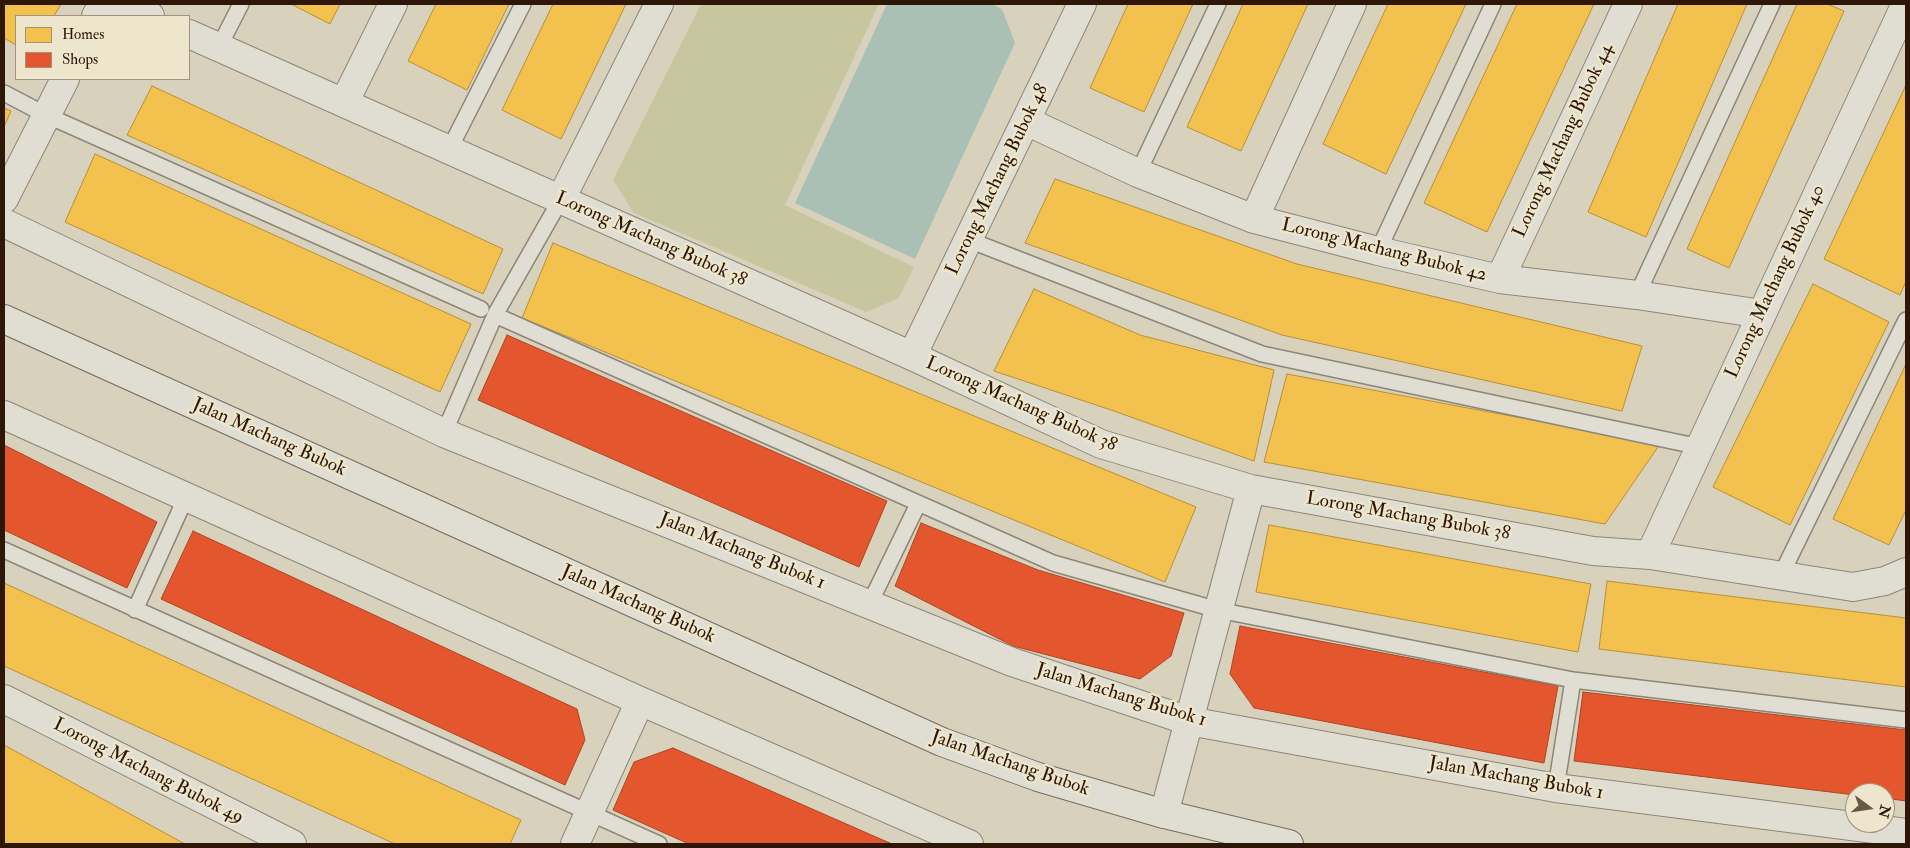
<!DOCTYPE html>
<style>
body{margin:0}
#map{position:relative;width:1910px;height:848px;overflow:hidden;background:#d8d2bc;font-family:"IM FELL Double Pica",serif}
canvas{display:block}
.frame{position:absolute;inset:0;border:5px solid #2f1708;pointer-events:none}
.legend{position:absolute;left:15px;top:15px;width:175px;height:65px;box-sizing:border-box;background:#ede6cc;border:1px solid #a1937e;margin:0;padding:6px 9px;list-style:none;font-size:15px;color:#2f1708}
.legend li{display:flex;align-items:center;gap:10px;height:25px}
.legend b{width:25px;border:1px solid #a1937e}
.north{position:absolute;left:1845px;top:783px;width:50px;height:50px;box-sizing:border-box;background:#ede6cc;border:1px solid #a1937e;border-radius:50%;rotate:104deg;font-size:14px;font-weight:700;line-height:20px;text-align:center;color:#2f1708}
.north::after{content:'';display:block;margin:auto;width:18px;height:22px;background:#6a5847;clip-path:polygon(50% 0,100% 100%,50% 72%,0 100%)}
</style>
<div id="map">
<canvas width="1910" height="848"></canvas>
<div class="frame"></div>
<ul class="legend">
<li><b style="height:14px;background:#f2c14e"></b>Homes</li>
<li><b style="height:14px;background:#e4572e"></b>Shops</li>
</ul>
<div class="north">N</div>
</div>
<script>
const context = document.querySelector('canvas').getContext('2d');
context.lineJoin = 'round';
function fillPath(path, color) { context.fillStyle = color; context.fill(path, 'evenodd'); }
const toPath = rows => new Path2D(rows.map(r => 'M' + r).join(''));
function stroke(path, color, width, dash) { context.strokeStyle = color; context.lineWidth = width; context.lineCap = dash ? 'butt' : 'round'; context.setLineDash(dash || []); context.stroke(path); }
function label(font, color, halo, rows, align = 'center') {
  context.font = font + ' "IM FELL Double Pica",serif'; context.lineWidth = 5; context.setLineDash([]); context.textBaseline = 'middle'; context.strokeStyle = halo; context.fillStyle = color; for (const [text, x, y, turn = 0] of rows) {
    context.save(); context.translate(x, y); context.rotate((+turn || 0) * Math.PI / 180); context.textAlign = isNaN(turn) ? turn : align; if (halo) context.strokeText(text, 0, 0); context.fillText(text, 0, 0); context.restore();
  }
}
fillPath(toPath([
 [701,4,879,4,785,205,914,267,899,298,866,312,634,213,613,180]
]), '#c8c69f');
fillPath(toPath([
 [887,4,992,4,1002,9,1015,43,915,259,795,203]
]), '#aac0b5');
const homes = toPath([
 [4,4,61,4,54,16,16,16,16,45,4,38,4,4],
 [291,4,340,4,330,24,291,4],
 [436,4,509,4,467,90,408,61,436,4],
 [553,4,626,4,561,139,502,110,553,4],
 [1128,4,1193,4,1144,112,1090,88,1128,4],
 [1243,4,1308,4,1241,151,1187,127,1243,4],
 [1388,4,1466,4,1386,174,1323,144,1388,4],
 [1517,4,1594,4,1487,232,1424,203,1517,4],
 [1678,4,1747,4,1646,237,1588,212,1678,4],
 [1797,4,1827,4,1844,11,1729,268,1687,249,1797,4],
 [1906,85,1906,281,1900,295,1824,259,1906,85],
 [152,86,503,249,483,294,127,135,152,86],
 [4,108,11,111,4,127,4,108],
 [95,154,471,324,440,392,65,222,95,154],
 [1055,179,1297,264,1642,346,1622,411,1282,335,1025,243,1055,179],
 [553,243,1196,507,1165,582,522,318,553,243],
 [1813,284,1889,322,1790,525,1713,487,1813,284],
 [1034,289,1140,335,1274,370,1254,461,1114,411,994,371,1034,289],
 [1906,364,1906,510,1889,545,1833,519,1906,364],
 [1287,374,1660,444,1605,524,1264,462,1287,374],
 [1269,525,1591,584,1578,652,1256,592,1269,525],
 [1607,581,1906,618,1906,687,1599,649,1607,581],
 [4,583,521,820,510,844,395,844,4,666,4,583],
 [4,745,185,844,4,844,4,745]
]);
fillPath(homes, '#f2c14e');
stroke(homes, '#b88e39', 1);
const shops = toPath([
 [507,335,887,501,859,567,478,400,507,335],
 [4,445,157,522,127,588,4,530,4,445],
 [921,523,1038,570,1184,613,1171,656,1140,679,1013,646,895,586,921,523],
 [193,531,577,709,585,740,565,785,161,599,193,531],
 [1240,626,1558,686,1544,763,1254,708,1230,674,1240,626],
 [1583,692,1906,730,1906,801,1885,798,1885,793,1855,795,1574,761,1583,692],
 [673,748,892,844,689,844,613,810,634,762,673,748]
]);
fillPath(shops, '#e4572e');
stroke(shops, '#ae4423', 1);
const lane = toPath([
 [219,47,241,4],
 [4,93,46,115,481,309],
 [449,150,523,4],
 [1138,173,1218,4],
 [969,240,1262,354,1700,447],
 [1378,251,1493,4],
 [1637,295,1772,4],
 [495,315,1053,563,1218,610,1573,680,1906,720],
 [444,433,495,315,561,199],
 [4,550,659,844],
 [1781,575,1906,320],
 [870,603,918,504],
 [135,610,186,497],
 [1556,788,1573,680]
]);
const street = toPath([
 [122,4,150,16],
 [96,16,103,4],
 [189,34,912,356,1101,444,1251,489,1593,551,1650,555,1853,587,1885,581,1906,572],
 [344,103,393,4],
 [1026,121,1138,173,1254,219,1378,251,1500,279,1637,295,1762,314],
 [4,199,65,79],
 [561,199,659,4],
 [1254,219,1352,4],
 [4,223,444,433,1012,662,1189,721,1556,788,1906,833],
 [1500,279,1628,4],
 [912,356,1082,4],
 [4,415,640,701,969,844],
 [1650,555,1903,10],
 [4,699,292,844],
 [1164,814,1251,489],
 [575,844,640,701]
]);
const secondary = toPath([
 [4,319,942,742,1038,777,1164,814,1289,844]
]);
stroke(lane, '#8c8678', 18);
stroke(street, '#8c8678', 30);
stroke(secondary, '#746d60', 30);
stroke(lane, '#e0ded3', 15);
stroke(street, '#e0ded3', 28);
stroke(secondary, '#e0ded3', 28);
label('19px', '#2f1708', '#ede6cc', [
 ["Lorong Machang Bubok 44",1564,141,-65],
 ["Lorong Machang Bubok 48",998,180,-64],
 ["Lorong Machang Bubok 38",651,240,24],
 ["Lorong Machang Bubok 42",1384,251,14],
 ["Lorong Machang Bubok 40",1776,282,-65],
 ["Lorong Machang Bubok 38",1021,405,24],
 ["Jalan Machang Bubok",269,438,24],
 ["Lorong Machang Bubok 38",1408,517,10],
 ["Jalan Machang Bubok 1",742,552,22],
 ["Jalan Machang Bubok",638,605,24],
 ["Jalan Machang Bubok 1",1121,696,17],
 ["Jalan Machang Bubok",1010,764,19],
 ["Lorong Machang Bubok 49",148,772,27],
 ["Jalan Machang Bubok 1",1516,779,10]
]);
</script>
